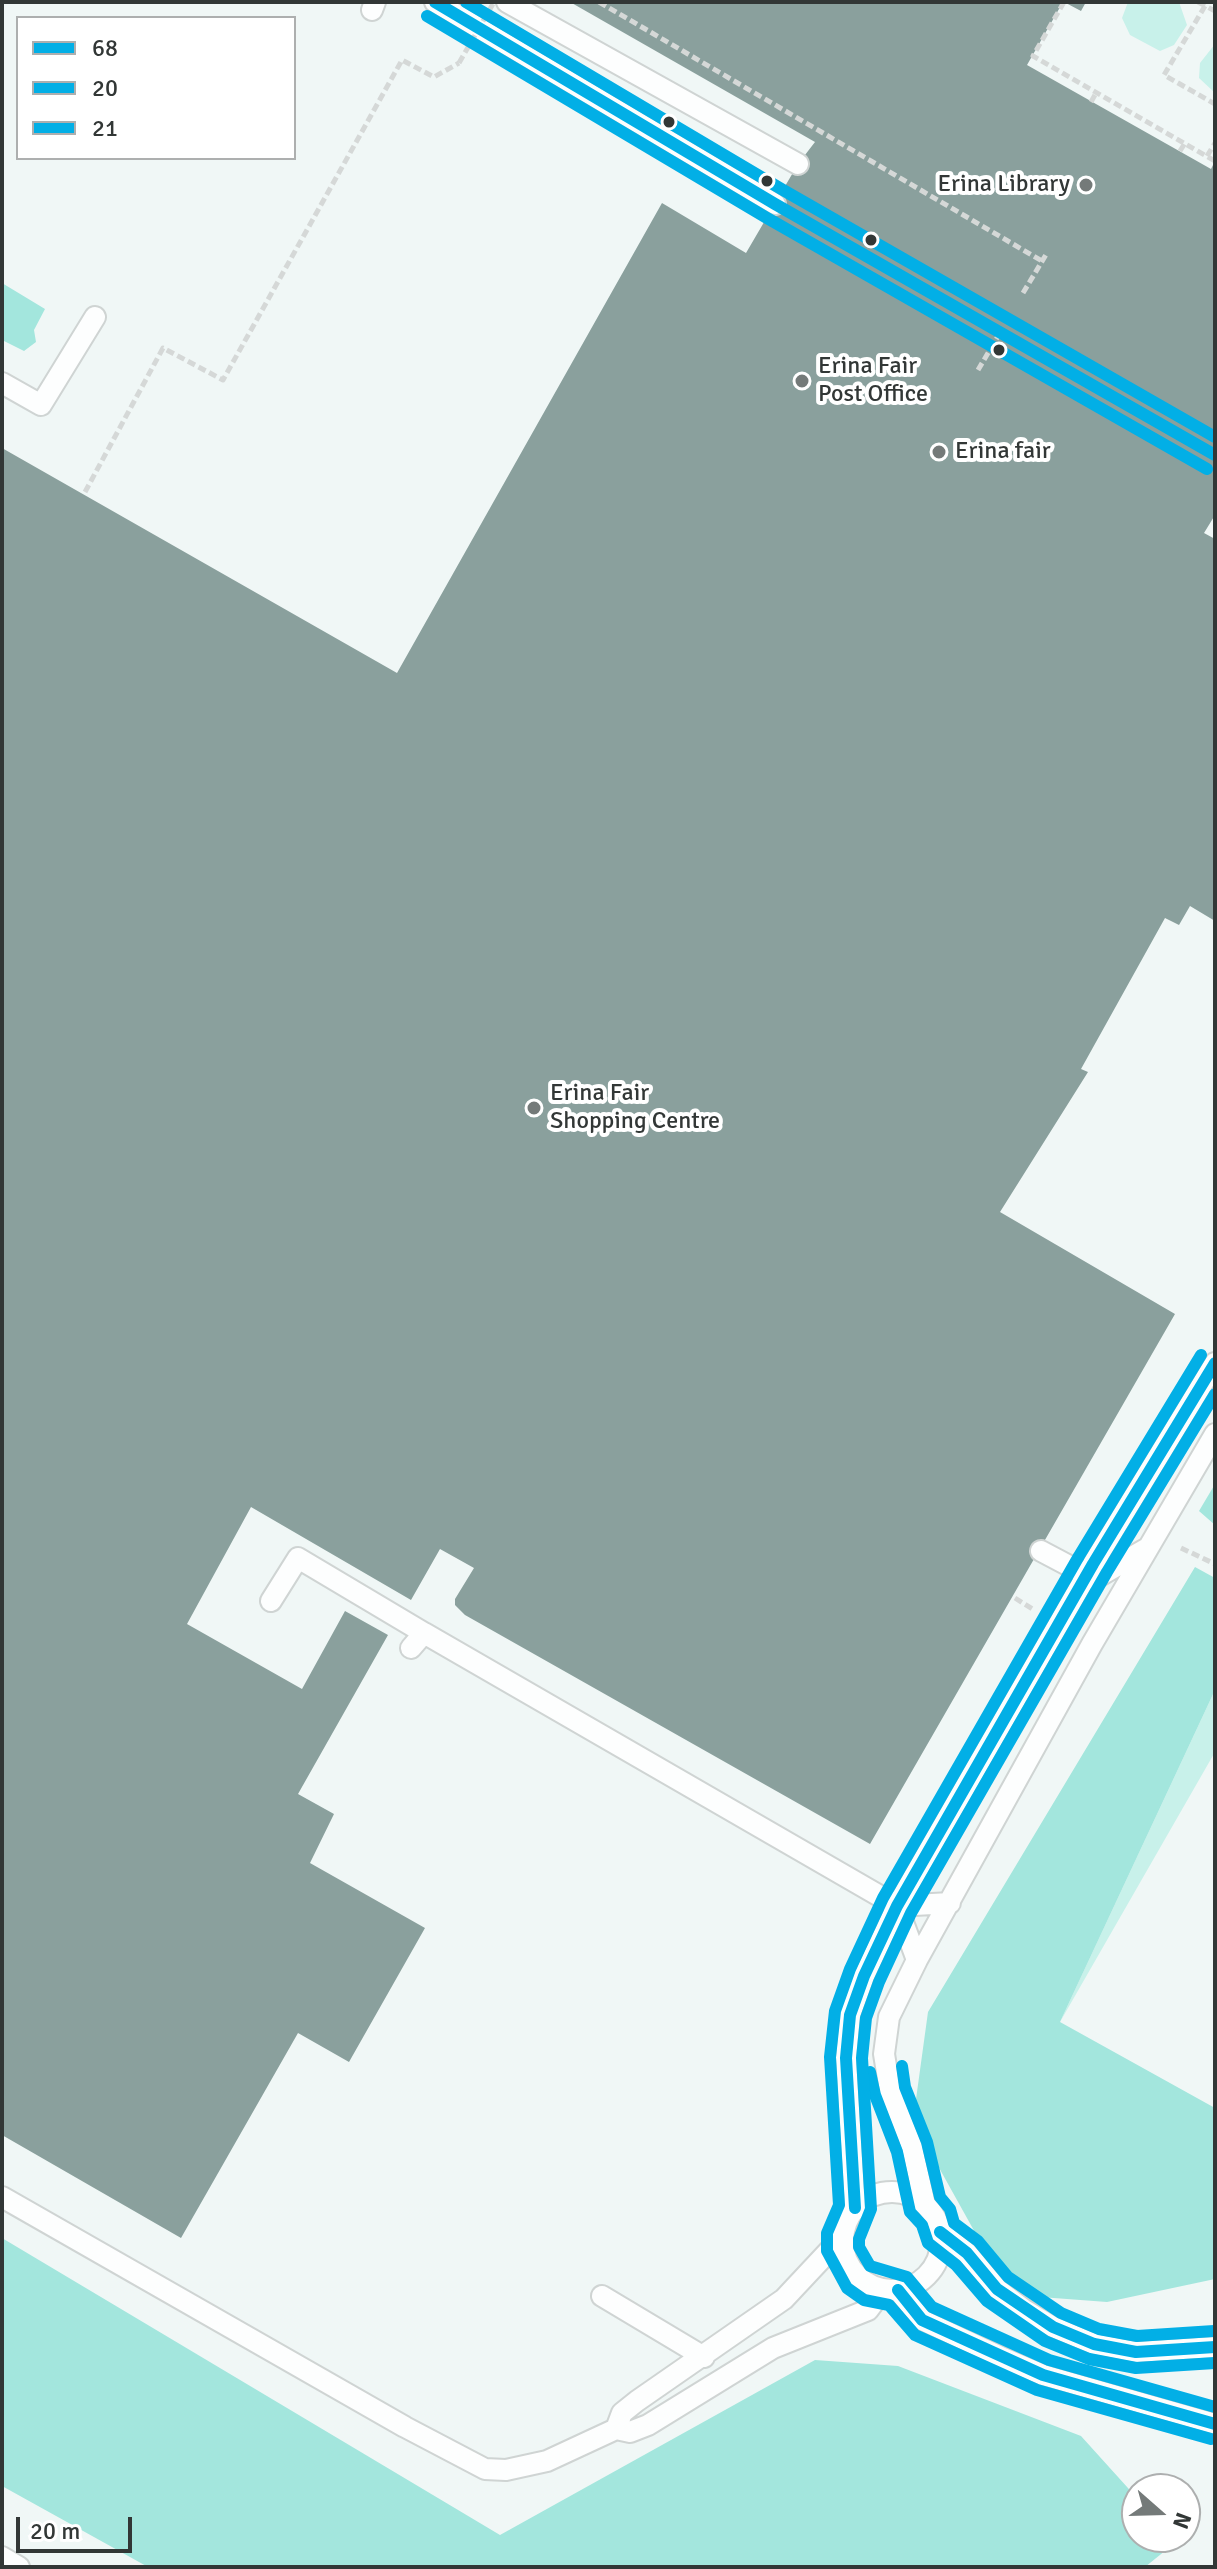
<!DOCTYPE html>
<style>
body{margin:0}
#map{position:relative;width:1217px;height:2569px;overflow:hidden;background:#f0f7f6;font-family:Signika,sans-serif}
canvas{display:block}
.frame{position:absolute;inset:0;border:4px solid #323736;pointer-events:none}
.legend{position:absolute;left:16px;top:16px;width:280px;height:144px;box-sizing:border-box;background:#fff;border:2px solid #adafaf;margin:0;padding:10px 14px;list-style:none;font-size:24px;color:#323736}
.legend li{display:flex;align-items:center;gap:16px;height:40px}
.legend b{width:40px;border:2px solid #adafaf}
.north{position:absolute;left:1121px;top:2473px;width:80px;height:80px;box-sizing:border-box;background:#fff;border:2px solid #adafaf;border-radius:50%;rotate:110deg;font-size:22px;font-weight:700;line-height:32px;text-align:center;color:#323736}
.north::after{content:'';display:block;margin:auto;width:28px;height:36px;background:#747a79;clip-path:polygon(50% 0,100% 100%,50% 72%,0 100%)}
.scale{position:absolute;left:16px;top:2517px;width:116px;height:36px;box-sizing:border-box;border:4px solid #323736;border-top:0;padding-left:10px;font-size:24px;line-height:28px;white-space:nowrap;color:#323736;-webkit-text-stroke:6px #fff;paint-order:stroke}
</style>
<div id="map">
<canvas width="1217" height="2569"></canvas>
<div class="frame"></div>
<ul class="legend">
<li><b style="height:10px;background:#02afe6"></b>68</li>
<li><b style="height:10px;background:#02afe6"></b>20</li>
<li><b style="height:10px;background:#02afe6"></b>21</li>
</ul>
<div class="north">N</div>
<div class="scale">20 m</div>
</div>
<script>
const context = document.querySelector('canvas').getContext('2d');
context.lineJoin = 'round';
function fillPath(path, color) { context.fillStyle = color; context.fill(path, 'evenodd'); }
const toPath = rows => new Path2D(rows.map(r => 'M' + r).join(''));
function stroke(path, color, width, dash) { context.strokeStyle = color; context.lineWidth = width; context.lineCap = dash ? 'butt' : 'round'; context.setLineDash(dash || []); context.stroke(path); }
function label(font, color, halo, rows, align = 'center') {
  context.font = font + ' Signika,sans-serif'; context.lineWidth = 8; context.setLineDash([]); context.textBaseline = 'middle'; context.strokeStyle = halo; context.fillStyle = color; for (const [text, x, y, turn = 0] of rows) {
    context.save(); context.translate(x, y); context.rotate((+turn || 0) * Math.PI / 180); context.textAlign = isNaN(turn) ? turn : align; if (halo) context.strokeText(text, 0, 0); context.fillText(text, 0, 0); context.restore();
  }
}
fillPath(toPath([
 [1128,2,1179,2,1187,25,1174,45,1160,51,1130,35,1122,18],
 [1215,44,1215,93,1199,78,1200,63],
 [1215,1690,1215,1752,1060,2022]
]), '#c8f1ea');
fillPath(toPath([
 [2,283,45,309,34,330,36,342,24,351,2,340],
 [1215,1484,1215,1525,1199,1511],
 [1195,1567,1215,1578,1215,1690,1060,2022,1215,2108,1215,2279,1107,2302,1027,2296,977,2236,913,2121,928,2012],
 [2,2238,500,2535,815,2360,898,2366,1081,2436,1137,2498,1137,2537,1172,2537,1176,2542,1145,2567,148,2567,2,2486]
]), '#a3e6dd');
fillPath(toPath([
 [570,2,1063,2,1027,65,1211,169,1215,161,1215,515,1204,533,1215,539,1215,921,1190,906,1179,925,1165,918,1081,1069,1088,1072,1000,1212,1175,1314,870,1844,465,1615,455,1605,455,1599,474,1568,440,1549,411,1600,251,1507,187,1624,302,1689,345,1611,388,1635,298,1794,334,1814,310,1863,425,1928,349,2062,298,2033,181,2238,2,2135,2,448,397,673,662,203,746,253,798,164,815,142],
 [1064,2,1086,2,1081,11]
]), '#8aa09d');
const service = toPath([
 [435,2,775,204],
 [507,2,798,164],
 [372,10,375,2],
 [2,383,41,405,95,317],
 [1041,1551,1094,1579,1146,1549],
 [271,1601,298,1558,424,1633],
 [411,1648,424,1633,897,1906,950,1903],
 [897,1906,917,1960],
 '843 2241a49 49 0 1 1 98 0a49 49 0 1 1-98 0Z',
 [2,2197,405,2427,485,2469,506,2470,547,2461,616,2429,630,2432,648,2425,773,2348,868,2310,883,2290],
 [925,2205,912,2147,890,2091,884,2054,889,2017,917,1960,1092,1644,1215,1434],
 [855,2208,846,2058,850,2015,864,1976,897,1906,1093,1564,1215,1363],
 [940,2232,967,2253,997,2289,1023,2309,1053,2327,1094,2344,1136,2352,1215,2347],
 [898,2290,922,2320,1003,2358,1043,2375,1215,2424],
 [602,2296,704,2357],
 [616,2429,622,2413,637,2401,784,2299,843,2236],
 [2,2557,19,2567]
]);
stroke(service, '#cfd4d3', 24);
stroke(toPath([
 [599,2,1042,261],
 [1064,2,1033,56,1215,161],
 [1198,2,1215,11],
 [1205,6,1164,75,1215,104],
 [1091,102,1096,93],
 [1180,151,1185,143],
 [1207,156,1215,143],
 [1023,293,1047,253],
 [978,370,1001,331],
 [85,492,163,348,223,380,402,60,434,77,459,63],
 [1181,1548,1215,1564],
 [1015,1598,1034,1610]
]), '#d5d8d7', 5, [8, 4]);
stroke(service, '#fdfefe', 20);
stroke(toPath([
 [459,63,494,2]
]), '#d5d8d7', 5, [8, 4]);
stroke(toPath([
 [435,2,775,204,1215,455],
 [855,2208,846,2058,850,2015,864,1976,897,1906,1093,1564,1215,1363],
 [940,2232,967,2253,997,2289,1053,2327,1094,2344,1136,2352,1215,2347],
 [898,2290,922,2320,1043,2375,1215,2424]
]), '#02afe6', 12);
stroke(toPath([
 [427,16,767,218,1207,469],
 [1201,1355,1079,1556,883,1898,850,1969,835,2011,830,2057,839,2205,827,2233,827,2251,847,2288,864,2300,889,2305,915,2335,1037,2390,1211,2439],
 [870,2072,875,2095,897,2152,910,2212,922,2225,928,2243,956,2265,987,2301,1045,2341,1089,2359,1136,2368,1215,2363]
]), '#02afe6', 12);
stroke(toPath([
 [466,2,783,190,1215,437],
 [1215,1394,1107,1572,911,1913,879,1982,866,2018,862,2058,871,2209,859,2239,859,2247,870,2266,907,2277,932,2307,1049,2360,1215,2407],
 [902,2066,905,2087,927,2142,940,2197,950,2209,954,2223,978,2241,1008,2277,1061,2313,1099,2329,1137,2336,1214,2331]
]), '#02afe6', 12);
for (const [x, y, r, color] of [
 [669,122,7,"#323736"],
 [767,181,7,"#323736"],
 [1086,185,8,"#747a79"],
 [871,240,7,"#323736"],
 [999,350,7,"#323736"],
 [802,381,8,"#747a79"],
 [939,452,8,"#747a79"],
 [534,1108,8,"#747a79"]
]) { const dot = new Path2D(); dot.arc(x, y, r, 0, 2 * Math.PI); context.fillStyle = color; context.fill(dot); stroke(dot, '#fff', 3); }
label('24px', '#323736', '#fff', [
 ["Erina Library",1070,185,"right"],
 ["Erina Fair",818,367],
 ["Post Office",818,395],
 ["Erina fair",955,452],
 ["Erina Fair",550,1094],
 ["Shopping Centre",550,1122]
], 'left');
</script>
